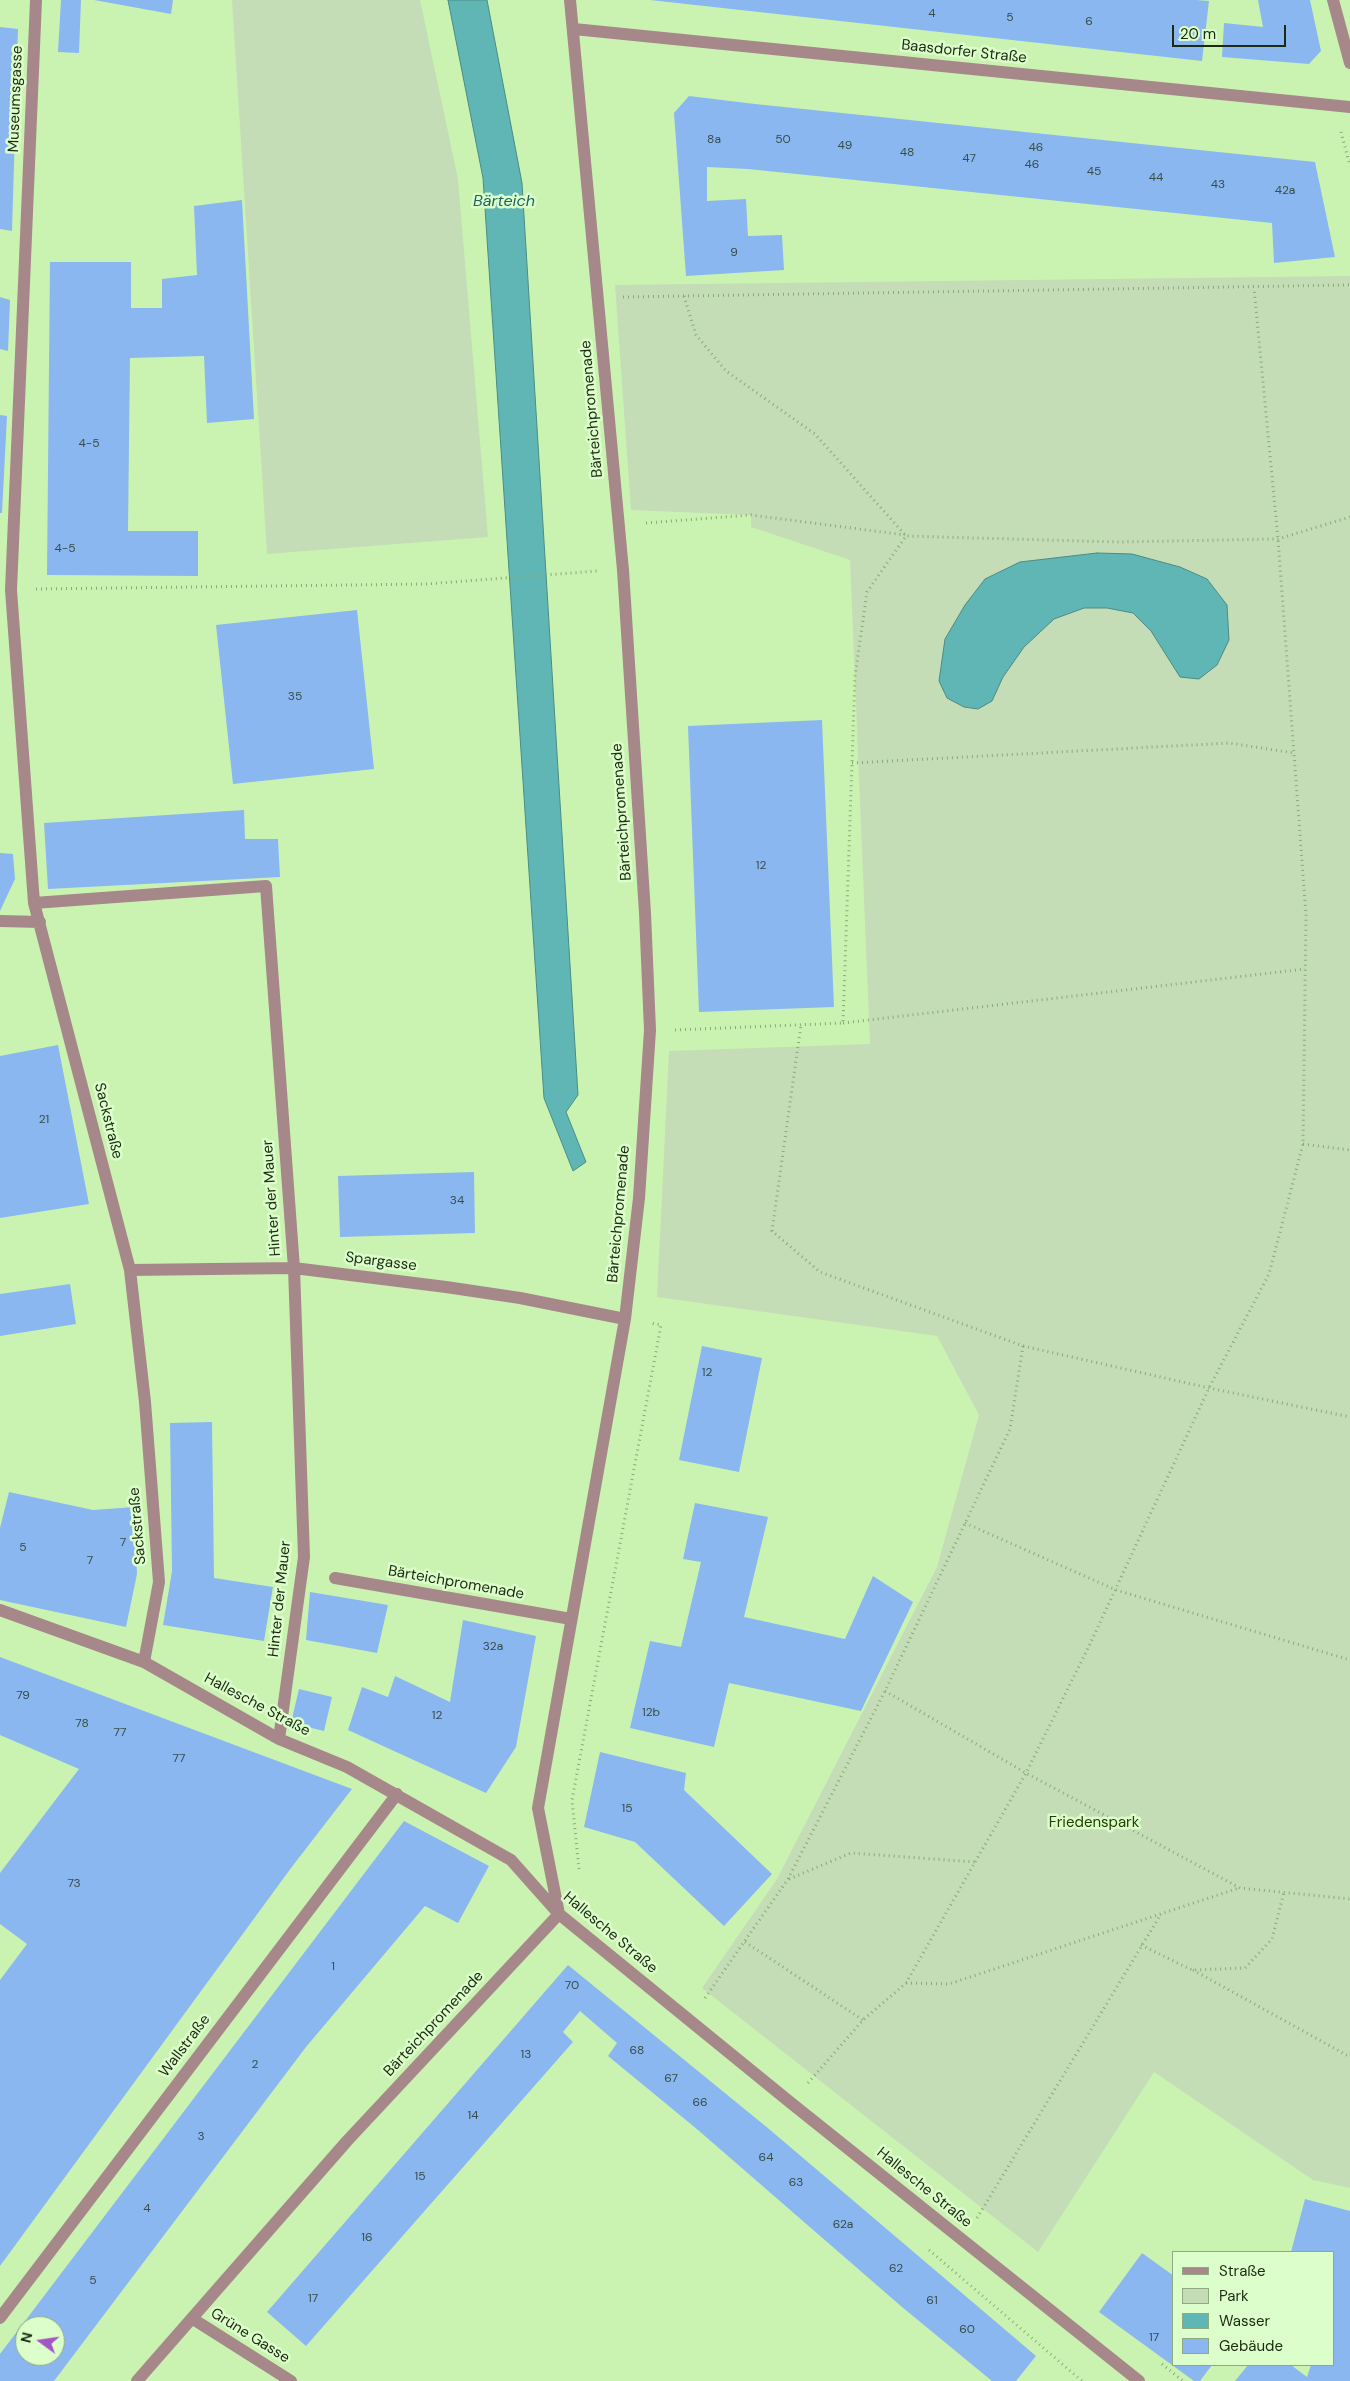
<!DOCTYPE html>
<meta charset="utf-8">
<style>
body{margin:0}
#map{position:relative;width:1350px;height:2381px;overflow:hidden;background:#caf3b2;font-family:"DM Sans",sans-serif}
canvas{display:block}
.legend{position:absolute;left:1172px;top:2251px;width:162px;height:115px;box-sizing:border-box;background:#dcfeca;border:1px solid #8fa980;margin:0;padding:6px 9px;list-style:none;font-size:15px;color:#1b2a11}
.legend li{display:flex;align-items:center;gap:10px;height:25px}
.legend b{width:25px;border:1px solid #8fa980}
.north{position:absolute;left:15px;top:2316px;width:50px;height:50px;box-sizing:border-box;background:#dcfeca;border:1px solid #8fa980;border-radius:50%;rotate:284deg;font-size:14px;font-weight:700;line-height:20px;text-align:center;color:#1b2a11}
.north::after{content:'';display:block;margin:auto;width:18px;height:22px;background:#a354c5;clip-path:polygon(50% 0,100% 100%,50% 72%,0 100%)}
.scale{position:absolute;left:1172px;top:25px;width:114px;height:22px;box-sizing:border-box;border:2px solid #1b2a11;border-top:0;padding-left:6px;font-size:15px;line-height:18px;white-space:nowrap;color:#1b2a11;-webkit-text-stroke:4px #dcfeca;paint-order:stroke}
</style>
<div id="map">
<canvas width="1350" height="2381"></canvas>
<ul class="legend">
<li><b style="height:6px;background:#a7888a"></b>Straße</li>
<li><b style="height:14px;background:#c4ddb6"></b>Park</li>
<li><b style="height:14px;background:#60b6b5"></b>Wasser</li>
<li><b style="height:14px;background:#8ab7f0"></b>Gebäude</li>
</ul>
<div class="north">N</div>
<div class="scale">20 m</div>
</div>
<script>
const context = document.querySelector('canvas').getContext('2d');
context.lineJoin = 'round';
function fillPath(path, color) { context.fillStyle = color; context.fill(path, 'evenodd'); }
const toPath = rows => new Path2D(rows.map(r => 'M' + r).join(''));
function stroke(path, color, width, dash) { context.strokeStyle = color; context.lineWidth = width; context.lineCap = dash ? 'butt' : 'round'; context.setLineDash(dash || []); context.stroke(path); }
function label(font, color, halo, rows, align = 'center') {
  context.font = font + ' "DM Sans",sans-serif'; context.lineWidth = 5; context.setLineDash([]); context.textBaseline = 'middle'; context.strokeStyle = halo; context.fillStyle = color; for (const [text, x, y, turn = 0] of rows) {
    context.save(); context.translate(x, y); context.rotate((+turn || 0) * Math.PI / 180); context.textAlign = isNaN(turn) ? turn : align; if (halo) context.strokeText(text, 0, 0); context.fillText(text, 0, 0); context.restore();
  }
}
fillPath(toPath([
 [232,0,420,0,458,179,488,537,267,554],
 [1350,276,1350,2188,1313,2180,1154,2072,1038,2252,702,1988,777,1879,937,1567,979,1415,937,1336,657,1297,669,1051,870,1044,850,560,751,527,751,515,631,510,615,285]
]), '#c4ddb6');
const water = toPath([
 [448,0,487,0,522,183,578,1095,566,1112,586,1162,573,1171,544,1098,483,178,448,0],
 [1097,553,1132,554,1180,567,1207,579,1227,605,1229,640,1217,665,1199,679,1180,677,1151,631,1133,613,1107,608,1084,608,1054,619,1024,647,1003,677,992,701,978,709,964,707,947,698,939,681,945,639,965,605,985,579,1020,562,1097,553]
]);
fillPath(water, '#60b6b5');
stroke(water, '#4b8c84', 1);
fillPath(toPath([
 [61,0,81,0,79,53,58,52],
 [94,0,173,0,171,14],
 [650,0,1196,0,1209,1,1202,61],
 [1258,0,1310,0,1321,51,1309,64,1222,57,1224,23,1263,27],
 [0,27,18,29,12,231,0,229],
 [689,96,755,104,1315,162,1335,257,1274,263,1272,223,748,169,707,167,707,201,746,199,748,236,782,235,784,270,686,276,674,113],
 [242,200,254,419,207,423,204,356,130,358,128,531,198,531,198,576,47,575,50,262,131,262,131,308,162,308,162,279,197,275,194,206],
 [0,297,10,300,8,351,0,349],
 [0,415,7,416,2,513,0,513],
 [357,610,374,769,233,784,216,625],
 [822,720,834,1007,699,1012,688,726],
 [244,810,245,839,278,839,280,877,48,889,44,823],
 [0,853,13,854,15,879,0,911],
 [58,1045,89,1204,0,1218,0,1056],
 [474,1172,475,1233,340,1237,338,1176],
 [70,1284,76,1324,0,1336,0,1294],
 [702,1346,762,1358,739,1472,679,1460],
 [212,1422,214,1578,273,1587,264,1641,163,1625,172,1571,170,1423],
 [9,1492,93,1510,134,1507,137,1574,126,1627,0,1600,0,1528],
 [695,1503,768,1517,744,1617,845,1639,873,1576,913,1602,861,1711,729,1683,714,1747,630,1728,650,1641,681,1647,701,1562,683,1559],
 [310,1592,388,1605,377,1653,306,1640],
 [463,1620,536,1636,516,1747,486,1793,348,1730,362,1687,388,1697,395,1676,450,1702],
 [0,1657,352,1789,291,1868,0,2266,0,1980,27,1944,0,1924,0,1873,79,1769,0,1735],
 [299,1689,332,1697,324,1731,291,1723],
 [600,1752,686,1773,684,1790,772,1874,724,1926,635,1842,584,1827],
 [404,1821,489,1866,458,1923,425,1906,306,2047,54,2381,0,2381,0,2354],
 [25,2326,55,2326,55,2356,25,2356],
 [568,1965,769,2129,1036,2356,1016,2381,992,2381,902,2307,698,2130,608,2056,617,2043,580,2011,563,2032,573,2042,306,2346,267,2312],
 [1305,2199,1350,2211,1350,2381,1235,2381,1248,2365,1291,2365,1307,2377,1311,2365,1334,2365,1334,2252,1291,2252],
 [1142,2253,1174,2276,1174,2365,1212,2365,1200,2381,1194,2381,1099,2312]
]), '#8ab7f0');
stroke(toPath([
 [1341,132,1350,166],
 [684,296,696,335,726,371,815,434,906,536],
 [623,297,1350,285],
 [646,523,751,515,905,535],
 [36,589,426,584,597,571],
 [852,763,1229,743,1294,753],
 [843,1023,1305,969],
 [675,1030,843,1023,855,676,867,592,906,536,1118,542,1278,539,1350,517],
 [1303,1144,1350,1150],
 [1023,1346,1209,1388,1350,1417],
 [965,1523,1116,1590,1350,1660],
 [885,1691,1026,1773,1240,1888,1350,1899],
 [579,1869,572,1800,661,1325,650,1323],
 [789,1879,851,1853,975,1862],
 [745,1942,863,2020],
 [1141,1945,1192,1970,1245,1968,1272,1939,1284,1892],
 [1193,1970,1350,2057],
 [906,1983,949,1984,1239,1888],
 [705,1998,788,1879,885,1691,1010,1429,1023,1346,820,1272,772,1231,801,1025],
 [808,2083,863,2020,906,1983,1026,1773,1090,1644,1209,1388,1269,1274,1303,1144,1306,915,1278,539,1254,288],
 [977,2218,1161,1914],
 [929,2250,1082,2381],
 [1162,2364,1183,2381]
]), '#89a977', 3, [1, 4]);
stroke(toPath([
 [335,1578,571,1619]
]), '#a7888a', 12);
stroke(toPath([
 [36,0,11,590,34,903,130,1270,145,1402,159,1582,144,1662],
 [1333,0,1350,63],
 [574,29,1350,107],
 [34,903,266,886,294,1268,304,1557,279,1739],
 [0,921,40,922],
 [130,1270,294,1268,446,1287,520,1298,625,1319],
 [0,1610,144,1662,279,1739,347,1767,511,1860,559,1914,791,2103,1139,2381],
 [559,1914,538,1808,625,1319,639,1198,650,1030,645,913,623,570,570,0],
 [0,2318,397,1794],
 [193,2319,291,2381],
 [137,2381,347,2141,559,1914]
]), '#a7888a', 12);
label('12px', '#374d49', null, [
 ["4",932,14],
 ["5",1010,18],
 ["6",1089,22],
 ["8a",714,140],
 ["50",783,140],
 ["49",845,146],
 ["46",1036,148],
 ["48",907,153],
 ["47",969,159],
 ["46",1032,165],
 ["45",1094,172],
 ["44",1156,178],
 ["43",1218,185],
 ["42a",1285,191],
 ["9",734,253],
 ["4-5",89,444],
 ["4-5",65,549],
 ["35",295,697],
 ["12",761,866],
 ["21",44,1120],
 ["34",457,1201],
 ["12",707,1373],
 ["7",123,1543],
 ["5",23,1548],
 ["7",90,1561],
 ["32a",493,1647],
 ["79",23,1696],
 ["12b",651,1713],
 ["12",437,1716],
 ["78",82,1724],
 ["77",120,1733],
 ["77",179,1759],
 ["15",627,1809],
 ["73",74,1884],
 ["1",333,1967],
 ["70",572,1986],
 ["68",637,2051],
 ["13",526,2055],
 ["2",255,2065],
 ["67",671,2079],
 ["66",700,2103],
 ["14",473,2116],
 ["3",201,2137],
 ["64",766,2158],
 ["15",420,2177],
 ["63",796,2183],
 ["4",147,2209],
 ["62a",843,2225],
 ["16",367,2238],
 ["62",896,2269],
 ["5",93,2281],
 ["17",313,2299],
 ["61",932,2301],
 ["60",967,2330],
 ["17",1154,2338]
]);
label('15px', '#1b2a11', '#dcfeca', [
 ["Baasdorfer Straße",964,52,6],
 ["Museumsgasse",16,99,-88],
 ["Bärteichpromenade",592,409,-95],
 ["Bärteichpromenade",622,812,-94],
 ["Sackstraße",108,1121,76],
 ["Hinter der Mauer",272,1198,-94],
 ["Bärteichpromenade",619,1214,-85],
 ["Spargasse",381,1262,7],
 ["Sackstraße",138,1526,-95],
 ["Bärteichpromenade",456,1583,10],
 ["Hinter der Mauer",280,1599,-84],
 ["Hallesche Straße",257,1705,28],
 ["Hallesche Straße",610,1933,40],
 ["Bärteichpromenade",434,2024,-47],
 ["Wallstraße",185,2046,-53],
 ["Hallesche Straße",924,2188,39],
 ["Grüne Gasse",250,2336,32]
]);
label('15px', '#214006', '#dcfeca', [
 ["Friedenspark",1094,1823]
]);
label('italic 16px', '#1c6363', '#dcfeca', [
 ["Bärteich",504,202]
]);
</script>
